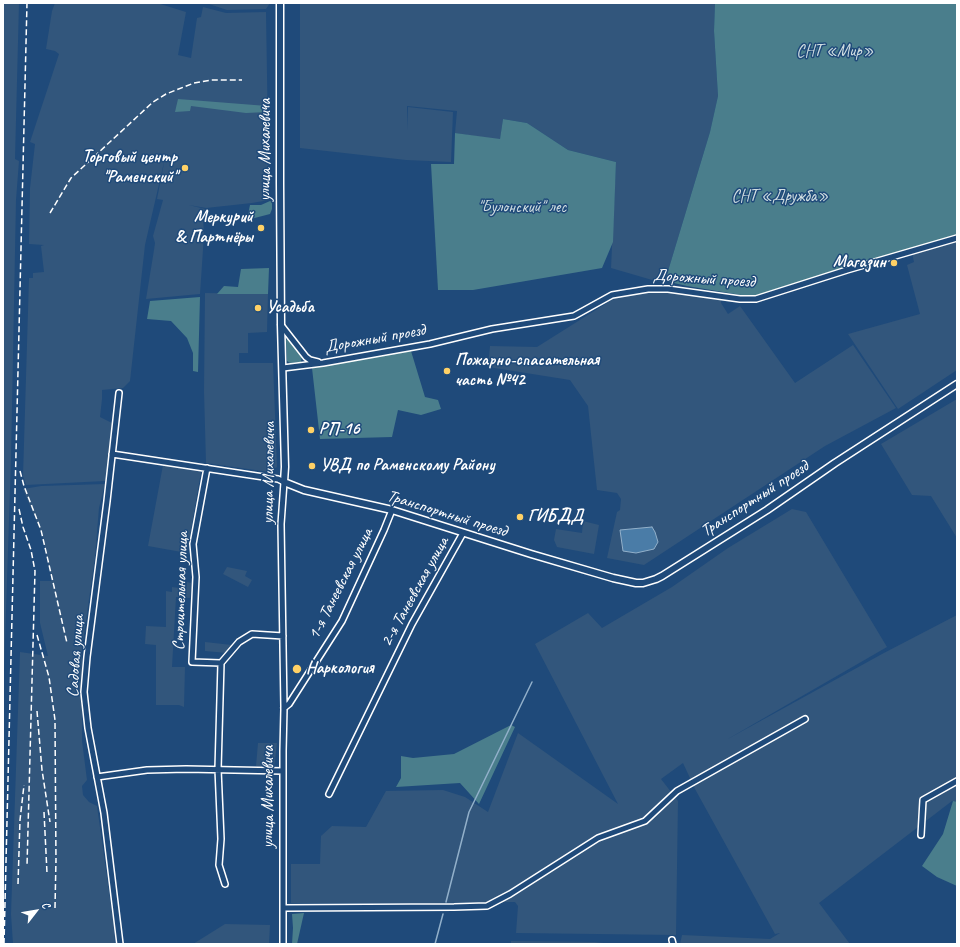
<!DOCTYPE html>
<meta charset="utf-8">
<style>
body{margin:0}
#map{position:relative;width:960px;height:947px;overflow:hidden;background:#1f4a7a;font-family:Caveat,sans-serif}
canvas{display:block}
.frame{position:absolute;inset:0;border:4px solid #fff;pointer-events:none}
.north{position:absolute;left:16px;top:891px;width:40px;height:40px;-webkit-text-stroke:3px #1f4a7a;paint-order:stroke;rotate:59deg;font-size:11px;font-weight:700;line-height:16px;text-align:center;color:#fff}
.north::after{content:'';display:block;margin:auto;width:14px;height:18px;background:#fff;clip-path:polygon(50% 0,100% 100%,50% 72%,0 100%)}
</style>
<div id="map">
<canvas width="960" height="947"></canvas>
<div class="frame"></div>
<div class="north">С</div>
</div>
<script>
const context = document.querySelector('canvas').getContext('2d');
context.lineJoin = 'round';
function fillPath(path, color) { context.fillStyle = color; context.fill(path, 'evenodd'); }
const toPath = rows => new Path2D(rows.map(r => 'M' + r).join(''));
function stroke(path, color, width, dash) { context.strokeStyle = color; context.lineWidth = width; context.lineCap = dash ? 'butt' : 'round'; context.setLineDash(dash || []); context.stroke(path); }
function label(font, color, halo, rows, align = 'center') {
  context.font = font + ' Caveat,sans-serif'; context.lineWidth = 3; context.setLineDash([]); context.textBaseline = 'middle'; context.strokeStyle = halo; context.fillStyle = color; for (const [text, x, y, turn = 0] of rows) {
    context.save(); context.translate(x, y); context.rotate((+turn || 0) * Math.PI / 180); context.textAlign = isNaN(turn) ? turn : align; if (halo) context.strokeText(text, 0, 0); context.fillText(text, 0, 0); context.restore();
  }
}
fillPath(toPath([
 [3,3,19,3,15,159,19,161,16,200,11,459,3,702],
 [55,3,157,3,186,12,178,55,191,58,197,18,201,17,203,7,226,13,266,12,269,200,252,203,206,208,189,205,205,209,203,217,204,235,200,294,146,299,154,250,155,243,153,236,163,200,157,199,165,158,145,245,130,381,123,388,102,390,102,399,100,417,112,423,105,481,26,485,23,476,29,278,33,278,33,273,44,272,41,246,44,245,29,244,30,188,35,144,30,142,59,54,55,51,46,49,52,11],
 [206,3,270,3,266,9,227,10],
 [300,3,715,3,714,31,718,96,710,132,665,281,659,282,611,268,616,162,568,150,527,123,503,119,500,140,455,133,457,111,407,106,407,130,408,107,453,112,451,162,406,160,300,148],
 [957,241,957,370,898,409,848,334,920,314,907,265,914,262,912,253],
 [666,290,721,300,721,303,728,314,740,306,795,383,853,345,896,408,825,446,644,565,607,558,617,512,620,510,621,499,617,493,597,490,588,406,570,380,488,367,490,346,537,347,618,296],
 [205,293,268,294,267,332,248,333,248,353,239,353,239,363,273,363,277,467,269,472,206,463,204,391],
 [957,399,957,538,931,496,912,495,881,444],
 [163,465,201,472,187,553,148,546],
 [105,484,99,508,95,557,82,649,82,741,87,780,82,786,83,795,89,802,97,806,114,927,115,944,13,944,11,914,20,652,48,656,40,623,40,581,52,581,42,534,23,489,41,486],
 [792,509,806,512,887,647,726,740,882,654,957,615,957,803,952,801,819,903,850,944,680,944,682,935,770,939,780,933,775,934,695,789,683,763,661,779,678,801,676,935,516,933,518,906,515,902,435,903,291,903,291,864,320,864,321,836,332,826,366,827,386,791,443,790,465,797,488,812,518,733,618,804,535,644,588,613,602,628,672,587,728,548],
 [583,521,599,525,594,554,557,547,554,540,556,529,582,533],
 [227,567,247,571,245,576,252,580,248,587,223,574],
 [187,582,191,583,190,598,176,597,172,667,185,667,184,707,179,705,156,705,156,645,145,644,146,626,166,627,166,591,172,592,172,587,186,589],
 [205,642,232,645,227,653,205,651],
 [258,743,277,743,274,768,256,766],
 [225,924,270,925,269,944,193,944],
 [511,941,595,942,612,944,511,944]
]), '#32567c');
fillPath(toPath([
 [715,3,957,3,957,236,846,267,753,297,687,286,665,281,710,132,718,96,714,31],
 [178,99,267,106,267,112,246,113,191,106,190,111,175,112],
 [503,119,527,123,568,150,616,162,613,242,602,268,473,290,438,290,431,164,454,164,455,133,500,139],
 [270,201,272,202,272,209,270,214,247,220,250,205,261,205],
 [269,268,268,294,217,294,224,286,238,287,241,269],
 [200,297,198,372,193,371,193,353,187,338,171,321,147,319,150,301],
 [288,338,302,356,301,362,290,363,287,361,286,340],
 [411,351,425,397,438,400,441,409,421,415,398,410,392,437,320,439,312,368],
 [511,725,515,727,479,804,460,783,396,787,401,778,401,756,413,758,454,754],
 [953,801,957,802,957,886,937,877,922,866,943,834],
 [304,913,297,944,292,944,293,928,292,914]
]), '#4a7e8c');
const water = toPath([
 [652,527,655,532,658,542,654,549,636,553,623,551,620,530,652,527]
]);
fillPath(water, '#4a7ca7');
stroke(water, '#92b0ca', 1);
stroke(toPath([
 [446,902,469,812,532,682],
 [435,944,443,914]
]), '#92b0ca', 1.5);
const minor = toPath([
 [281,325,306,357,310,360,318,362],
 [283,368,323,363,430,344,492,329,574,316,612,295,648,289,668,289,740,299,756,299,847,270,957,238],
 [119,393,107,501,87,657,84,692,88,728,104,813,120,944],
 [112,454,257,476,278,479,284,482,281,524,284,708,283,751,283,944],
 [207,468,193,544,196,577,192,662,221,663],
 [284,708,289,704,342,621,384,530,392,510],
 [97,777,147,770,186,769,283,771],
 [329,794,412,624,463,533],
 [921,835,923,800,957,781],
 [225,884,219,865,221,839,218,769,221,663,239,642,252,634,283,636],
 [283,908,454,907,487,906,510,894,598,838,645,821,677,791,805,719],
 [672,940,673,944]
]);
const major = toPath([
 [280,3,280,183,281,325,285,467,284,482,304,490,392,510,531,554,613,578,636,583,643,583,656,579,662,576,767,510,835,463,957,384]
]);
stroke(minor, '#fff', 8);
stroke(major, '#fff', 9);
stroke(minor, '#1f4a7a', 5);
stroke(major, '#1f4a7a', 6);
stroke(toPath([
 [50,213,71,178,153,102,166,94,194,83,211,80,242,80],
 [20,471,24,486,41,530,67,643],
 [19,509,23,527,31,550,35,571,27,866],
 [37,635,49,677,55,720,56,863],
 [37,711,42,770,50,822],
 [44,812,47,873],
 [18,884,20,820,24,785],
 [55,908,56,858],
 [4,944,27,3]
]), '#fff', 1.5, [6, 3]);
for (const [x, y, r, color] of [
 [185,168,4,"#ffd166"],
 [261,228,4,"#ffd166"],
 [894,263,4,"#ffd166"],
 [258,308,4,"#ffd166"],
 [447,371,4,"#ffd166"],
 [311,430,4,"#ffd166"],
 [312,466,4,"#ffd166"],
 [520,517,4,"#ffd166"],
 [297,669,5,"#ffd166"]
]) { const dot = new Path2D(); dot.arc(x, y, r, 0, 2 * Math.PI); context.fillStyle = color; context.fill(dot); stroke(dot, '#1f4a7a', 1.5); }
label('17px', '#d2dfe2', '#1f4a7a', [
 ["СНТ «Мир»",835,52],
 ["СНТ «Дружба»",780,197],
 ["\"Булонский\" лес",522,208]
]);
label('17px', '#fff', '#1f4a7a', [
 ["улица Михалевича",266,150,-90],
 ["Дорожный проезд",704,279,4],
 ["Дорожный проезд",375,339,-10],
 ["улица Михалевича",269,473,-89],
 ["Транспортный проезд",755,499,-33],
 ["Транспортный проезд",447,514,17],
 ["1-я Танеевская улица",341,584,-63],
 ["Строительная улица",181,591,-88],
 ["2-я Танеевская улица",415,592,-61],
 ["Садовая улица",76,656,-86],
 ["улица Михалевича",269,797,-90]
]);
label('bold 17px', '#fff', '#1f4a7a', [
 ["Торговый центр",177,158,"right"],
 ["\"Раменский\"",177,178,"right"],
 ["Меркурий",253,218,"right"],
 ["& Партнёры",253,238,"right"],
 ["Магазин",886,263,"right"],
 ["Усадьба",266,308],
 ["Пожарно-спасательная",455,361],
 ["часть №42",455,381],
 ["РП-16",319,430],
 ["УВД по Раменскому Району",320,466],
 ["ГИБДД",528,517],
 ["Наркология",306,669]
], 'left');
</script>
